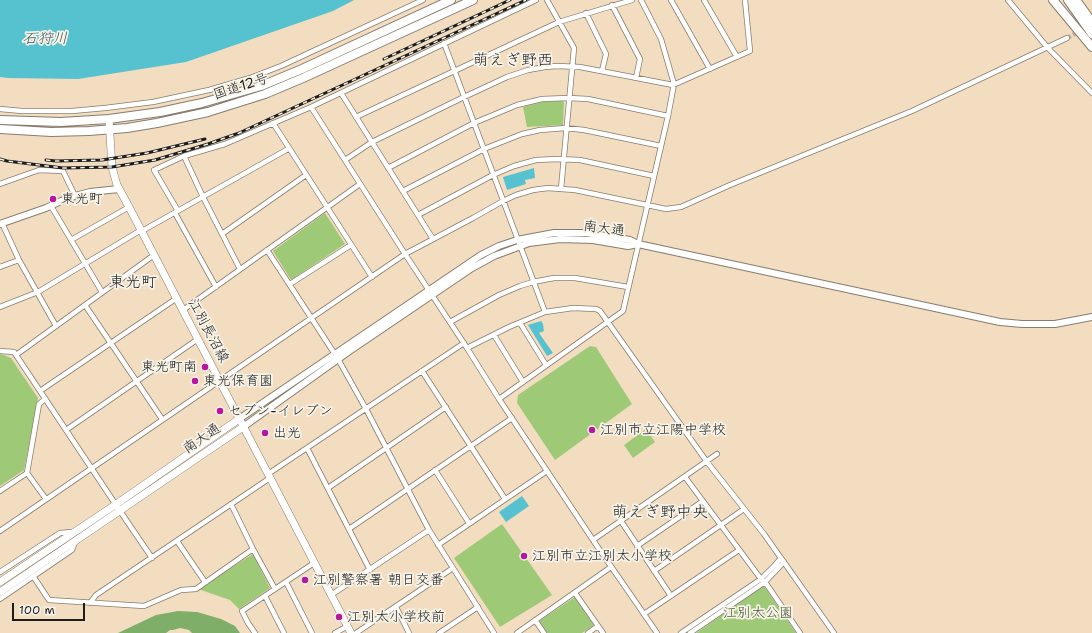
<!DOCTYPE html>
<meta charset="utf-8">
<style>
body{margin:0}
#map{position:relative;width:1092px;height:633px;overflow:hidden;background:#f2ddc0;font-family:"Shantell Sans",sans-serif}
canvas{display:block}
.scale{position:absolute;left:12px;top:603px;width:73px;height:18px;box-sizing:border-box;border:2px solid #1c1c1c;border-top:0;padding-left:5px;font-size:12px;line-height:14px;white-space:nowrap;color:#1c1c1c;-webkit-text-stroke:3px #f7f3e8;paint-order:stroke}
</style>
<div id="map">
<canvas width="1092" height="633"></canvas>
<div class="scale">100 m</div>
</div>
<script>
const context = document.querySelector('canvas').getContext('2d');
context.lineJoin = 'round';
function fillPath(path, color) { context.fillStyle = color; context.fill(path, 'evenodd'); }
const toPath = rows => new Path2D(rows.map(r => 'M' + r).join(''));
function stroke(path, color, width, dash) { context.strokeStyle = color; context.lineWidth = width; context.lineCap = dash ? 'butt' : 'round'; context.setLineDash(dash || []); context.stroke(path); }
function label(font, color, halo, rows, align = 'center') {
  context.font = font + ' "Shantell Sans","Klee One",sans-serif'; context.lineWidth = 3.5; context.setLineDash([]); context.textBaseline = 'middle'; context.strokeStyle = halo; context.fillStyle = color; for (const [text, x, y, turn = 0] of rows) {
    context.save(); context.translate(x, y); context.rotate((+turn || 0) * Math.PI / 180); context.textAlign = isNaN(turn) ? turn : align; if (halo) context.strokeText(text, 0, 0); context.fillText(text, 0, 0); context.restore();
  }
}
fillPath(toPath([
 [562,101,564,102,563,125,527,127,523,107,542,102],
 [325,213,345,244,291,280,273,251],
 [590,346,596,347,632,404,555,460,517,403,518,395],
 [0,354,4,355,11,358,38,398,24,470,0,486],
 [646,429,655,442,633,458,624,445],
 [502,524,552,595,500,627,454,558],
 [253,554,270,588,239,609,230,600,198,589],
 [764,586,796,633,696,633,763,586],
 [575,597,594,625,582,633,547,633,539,621]
]), '#9eca77');
fillPath(toPath([
 [178,611,197,612,221,619,235,626,240,633,192,633,189,630,180,628,173,630,170,630,166,633,118,633,156,615]
]), '#7eae68');
fillPath(toPath([
 [0,0,354,0,333,11,186,62,78,79,8,78,0,77],
 [534,168,535,178,525,180,526,184,507,190,503,177],
 [541,321,543,324,544,331,539,333,553,353,547,356,528,325],
 [522,496,529,506,506,522,499,512]
]), '#56c2d0');
stroke(toPath([
 [1067,38,1089,27]
]), '#c7b69f', 4.5, [4.5, 2]);
const minor = toPath([
 [547,0,574,48,561,189],
 [671,0,710,69],
 [704,0,737,57],
 [1008,0,1047,47,1092,93],
 [612,5,640,59,636,78],
 [586,13,606,54,602,71],
 [444,43,545,312],
 [341,93,433,239],
 [311,107,405,254,467,348,499,399,597,546,657,633],
 [0,109,22,111,72,111,105,108,153,102,209,90,250,78,281,66,423,0],
 [356,117,559,22,632,0],
 [273,123,372,277],
 [184,156,203,197,240,269],
 [345,160,372,142,464,97,507,77,528,70,545,67,557,66,580,67,673,85,750,51,745,0],
 [388,168,474,123,517,105,542,99,569,98,588,99,668,116],
 [0,184,39,170,63,171,75,196],
 [403,191,484,149,522,134,540,130,566,128,584,130,661,146],
 [51,206,102,292],
 [178,211,154,170,184,156,225,144,311,107,536,0],
 [175,213,216,287],
 [418,215,493,175,514,166,536,160,558,159,580,160,654,176],
 [2,223,19,260,56,326],
 [142,231,288,149],
 [222,234,306,175],
 [71,240,129,207],
 [267,250,338,359,366,409,429,530,494,633],
 [0,267,19,260],
 [290,284,351,245],
 [85,305,162,419],
 [0,307,38,292,141,230],
 [183,310,360,184],
 [450,322,499,295,520,286,533,282,554,278,575,278,628,287],
 [520,323,546,365],
 [494,335,523,382],
 [467,348,509,327,545,312,573,308,596,309,600,311,707,462,764,534,834,633],
 [0,351,14,352,120,511,152,558],
 [16,355,154,255],
 [422,371,505,499],
 [40,391,177,298],
 [499,399,623,311,668,116,674,84,661,39,641,0],
 [66,430,198,339],
 [307,448,370,570],
 [435,470,469,523],
 [27,473,46,499],
 [268,474,464,343],
 [685,477,761,579,765,582,800,633],
 [328,488,446,407],
 [0,491,27,473,39,404,45,399],
 [231,504,253,549,275,589],
 [621,521,671,596],
 [349,529,512,418],
 [0,531,405,254,473,218,503,201,516,195,533,190,548,188,561,189,575,190,666,209,681,207,730,185,912,111,1067,38],
 [593,540,717,454],
 [177,541,205,582],
 [438,545,547,471],
 [637,546,703,501],
 [654,571,744,509],
 [0,572,60,533,72,532],
 [33,576,49,600,144,606,181,590,196,589,253,549],
 [286,582,312,633],
 [575,593,603,633],
 [331,595,429,530],
 [265,596,284,633],
 [0,599,72,550,75,542],
 [90,603,96,595,270,478],
 [396,607,409,633],
 [644,614,739,550],
 [535,620,544,633],
 [255,633,248,623,242,611,314,563],
 [335,633,348,626],
 [356,633,453,568],
 [439,633,478,607],
 [517,633,611,567],
 [588,633,598,626],
 [681,633,761,579,775,565,781,558],
 [690,633,765,582,784,562]
]);
const tertiary = toPath([
 [0,224,46,208,61,201,75,196,90,192,119,189],
 [239,419,481,255,499,246,517,240,554,233,587,233,630,240,638,244,1000,322,1022,324,1055,324,1092,317],
 [243,427,348,352,472,268,494,256,529,243,560,239,593,240,628,246,638,244]
]);
const secondary = toPath([
 [109,119,112,167,117,185,129,207,351,633],
 [0,582,115,505,239,419],
 [0,592,243,427]
]);
const trunk = toPath([
 [1053,0,1092,47],
 [1068,0,1092,34],
 [1076,0,1092,22],
 [0,120,61,122,109,119,160,112,202,103,261,86,302,69,451,0],
 [0,129,51,132,89,131,127,128,157,123,208,112,265,94,303,78,473,0]
]);
stroke(minor, '#877c6e', 6);
stroke(tertiary, '#877c6e', 8);
stroke(secondary, '#877c6e', 8);
stroke(trunk, '#877c6e', 10);
stroke(minor, '#fff', 4.5);
stroke(tertiary, '#fff', 6);
stroke(secondary, '#fff', 7);
stroke(trunk, '#fff', 8);
const rail = toPath([
 [384,59,510,0],
 [0,159,7,161,63,168,112,167,155,160,208,144,239,133,526,0],
 [46,160,56,161,102,160,147,153,205,139]
]);
stroke(rail, '#1c1c1c', 3);
stroke(rail, '#f7f3e8', 1.5, [4.5]);
for (const [x, y, r, color] of [
 [53,199,4,"#b5179e"],
 [205,367,4,"#b5179e"],
 [195,381,4,"#b5179e"],
 [220,411,4,"#b5179e"],
 [592,430,4,"#b5179e"],
 [265,433,4,"#b5179e"],
 [524,556,4,"#b5179e"],
 [305,580,4,"#b5179e"],
 [339,617,4,"#b5179e"]
]) { const dot = new Path2D(); dot.arc(x, y, r, 0, 2 * Math.PI); context.fillStyle = color; context.fill(dot); stroke(dot, '#f7f3e8', 1.5); }
label('14px', '#1c1c1c', '#f7f3e8', [
 ["国道12号",241,87,-18],
 ["南大通",604,229,8],
 ["江別長沼線",208,331,62],
 ["南大通",202,439,-34]
]);
label('14px', '#1c1c1c', '#f7f3e8', [
 ["東光町",61,199],
 ["東光町南",197,367,"right"],
 ["東光保育園",203,381],
 ["セブン-イレブン",228,411],
 ["江別市立江陽中学校",600,430],
 ["出光",273,433],
 ["江別市立江別太小学校",532,556],
 ["江別警察署 朝日交番",313,580],
 ["江別太小学校前",347,617]
], 'left');
label('14px', '#4a593c', '#f7f3e8', [
 ["江別太公園",758,613]
]);
label('italic 15px', '#30565b', '#f7f3e8', [
 ["石狩川",45,39]
]);
label('16px', '#1c1c1c', '#f7f3e8', [
 ["萌えぎ野西",513,61],
 ["東光町",133,283],
 ["萌えぎ野中央",660,513]
]);
</script>
